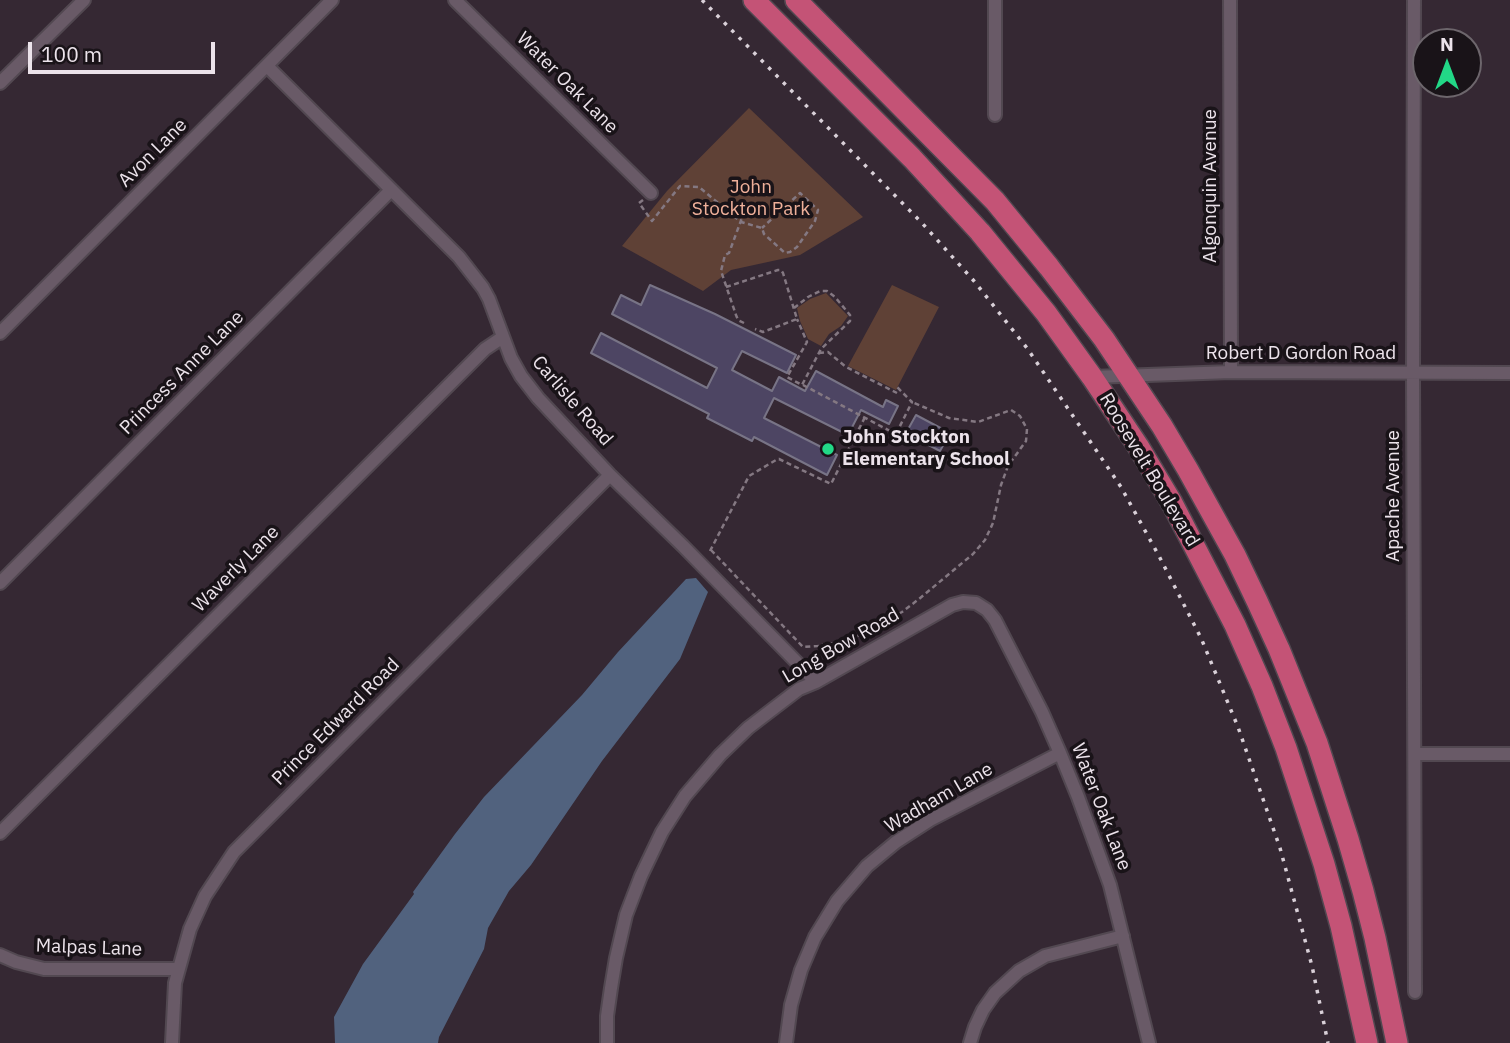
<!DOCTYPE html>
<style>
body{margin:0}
#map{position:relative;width:1510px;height:1043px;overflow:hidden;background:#352833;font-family:"IBM Plex Sans",sans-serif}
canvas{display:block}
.north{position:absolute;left:1412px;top:28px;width:70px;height:70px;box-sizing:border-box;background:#191318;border:2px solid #6d666c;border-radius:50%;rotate:0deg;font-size:19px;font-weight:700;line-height:28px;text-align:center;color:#ece3eb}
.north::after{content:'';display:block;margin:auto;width:24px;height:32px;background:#22d887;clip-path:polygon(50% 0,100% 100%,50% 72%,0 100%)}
.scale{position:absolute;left:28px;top:42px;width:187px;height:32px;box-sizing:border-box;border:4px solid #ece3eb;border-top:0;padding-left:9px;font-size:21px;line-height:24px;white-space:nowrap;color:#ece3eb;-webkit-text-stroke:5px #191318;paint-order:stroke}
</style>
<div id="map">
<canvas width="1510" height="1043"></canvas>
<div class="north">N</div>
<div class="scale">100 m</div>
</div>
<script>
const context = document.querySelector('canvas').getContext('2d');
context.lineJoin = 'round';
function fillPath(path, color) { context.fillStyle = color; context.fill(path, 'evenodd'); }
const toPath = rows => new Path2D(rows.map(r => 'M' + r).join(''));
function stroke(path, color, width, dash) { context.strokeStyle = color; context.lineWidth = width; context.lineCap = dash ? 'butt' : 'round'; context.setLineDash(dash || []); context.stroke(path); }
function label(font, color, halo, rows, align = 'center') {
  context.font = font + ' "IBM Plex Sans",sans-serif'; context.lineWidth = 7; context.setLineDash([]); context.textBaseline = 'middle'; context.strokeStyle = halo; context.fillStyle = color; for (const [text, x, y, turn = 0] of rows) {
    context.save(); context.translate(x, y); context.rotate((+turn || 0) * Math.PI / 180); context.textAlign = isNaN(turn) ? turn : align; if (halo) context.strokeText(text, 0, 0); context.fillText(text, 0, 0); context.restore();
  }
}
fillPath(toPath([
 [749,108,863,217,800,255,731,270,703,291,622,246,667,191],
 [892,285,939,307,896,390,848,366],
 [826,293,848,316,841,326,829,334,821,346,808,339,800,321,797,308,810,299]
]), '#5f4136');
fillPath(toPath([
 [696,578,708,592,680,659,602,761,531,865,509,891,488,928,484,949,439,1037,438,1043,335,1043,334,1017,363,964,414,894,413,892,455,834,484,797,582,695,618,652,686,579]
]), '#51627e');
const building = toPath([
 [650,285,715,314,796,355,787,373,742,351,732,370,772,391,779,377,805,391,816,371,883,407,886,400,898,406,889,424,861,410,848,435,774,398,764,418,837,455,827,475,754,437,752,441,707,418,709,414,591,353,601,333,707,388,717,368,612,314,621,295,641,305,650,285],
 [916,415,950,433,940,451,906,433,916,415]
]);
fillPath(building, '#4d4563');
stroke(building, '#787486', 2);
const minor = toPath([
 [455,0,651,193],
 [995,0,995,115],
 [1230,0,1231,372],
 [1414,0,1413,372,1415,992],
 [267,66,459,257,483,288,489,299,511,358,521,376,538,398,610,475,683,546,816,682],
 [0,83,84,0],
 [0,333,332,0],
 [1092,377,1231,372,1510,373],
 [0,583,391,190],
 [1415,754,1510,754],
 [0,833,485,349,503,337],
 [0,955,16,962,44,969,179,969],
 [172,1043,175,983,190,929,205,896,234,852,610,475],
 [607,1043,607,1016,611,988,616,958,626,915,641,876,662,832,685,796,720,755,748,728,799,689,816,682,952,605,963,602,976,603,987,610,995,620,1042,712,1060,753,1078,797,1110,885,1149,1043],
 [786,1043,791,1005,801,970,815,937,837,901,867,866,896,842,930,820,1060,753],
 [970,1043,975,1027,983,1010,995,993,1019,971,1045,956,1123,936]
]);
const trunk = toPath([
 [754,0,912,158,980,232,1046,313,1092,377,1138,446,1172,503,1235,625,1262,686,1286,748,1324,864,1341,926,1367,1043],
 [796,0,995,201,1049,267,1104,339,1162,426,1188,470,1235,555,1257,601,1279,649,1317,743,1348,839,1363,891,1375,938,1397,1043]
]);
stroke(minor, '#524851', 16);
stroke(trunk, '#524851', 24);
stroke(toPath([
 [643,200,639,203,652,221,680,186,699,187,741,222,762,228,764,234,785,253,790,252,797,247,815,221,818,210,800,193,762,228],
 [726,287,778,270,781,270,783,273,797,319,763,332,755,329],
 [794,308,808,297,820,291,827,291,835,297,850,315,850,321,821,349,802,385,787,377,807,342,797,319],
 [744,323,738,320,736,315,721,271,725,255,729,253,746,207],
 [819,353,828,352,846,367,897,393],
 [803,385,890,431,895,431,899,428,912,402,897,387],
 [711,550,803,647,818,646,828,643,841,645,902,612,919,599,973,554,985,540,993,523,1001,485,1008,466,1026,441,1027,429,1020,416,1011,410,978,422,949,418,912,402],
 [710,551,749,476,776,460,779,459,831,484,865,417]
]), '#847882', 2.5, [5, 3.5]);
stroke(minor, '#695a67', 12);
stroke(trunk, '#c45376', 21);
stroke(toPath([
 [702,0,922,223,974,281,1027,348,1121,487,1159,556,1201,638,1238,727,1280,848,1312,966,1328,1043]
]), '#d9d0d8', 3.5, [3.5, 7]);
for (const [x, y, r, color] of [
 [828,449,7,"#22d887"]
]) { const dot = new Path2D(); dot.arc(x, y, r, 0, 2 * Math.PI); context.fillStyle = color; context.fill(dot); stroke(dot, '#191318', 2.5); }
label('19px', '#ece3eb', '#191318', [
 ["Water Oak Lane",567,83,45],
 ["Avon Lane",153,153,-45],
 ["Algonquin Avenue",1211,186,-90],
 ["Robert D Gordon Road",1301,354],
 ["Princess Anne Lane",182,373,-45],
 ["Carlisle Road",572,401,49],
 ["Roosevelt Boulevard",1149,470,59],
 ["Apache Avenue",1394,496,-90],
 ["Waverly Lane",236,569,-45],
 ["Long Bow Road",841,646,-30],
 ["Prince Edward Road",336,722,-45],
 ["Wadham Lane",939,798,-30],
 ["Water Oak Lane",1101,807,69],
 ["Malpas Lane",89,948,2]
]);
label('19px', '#efb09a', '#191318', [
 ["John",751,188],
 ["Stockton Park",751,210]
]);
label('bold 19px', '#ece3eb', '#191318', [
 ["John Stockton",842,438],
 ["Elementary School",842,460]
], 'left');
</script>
